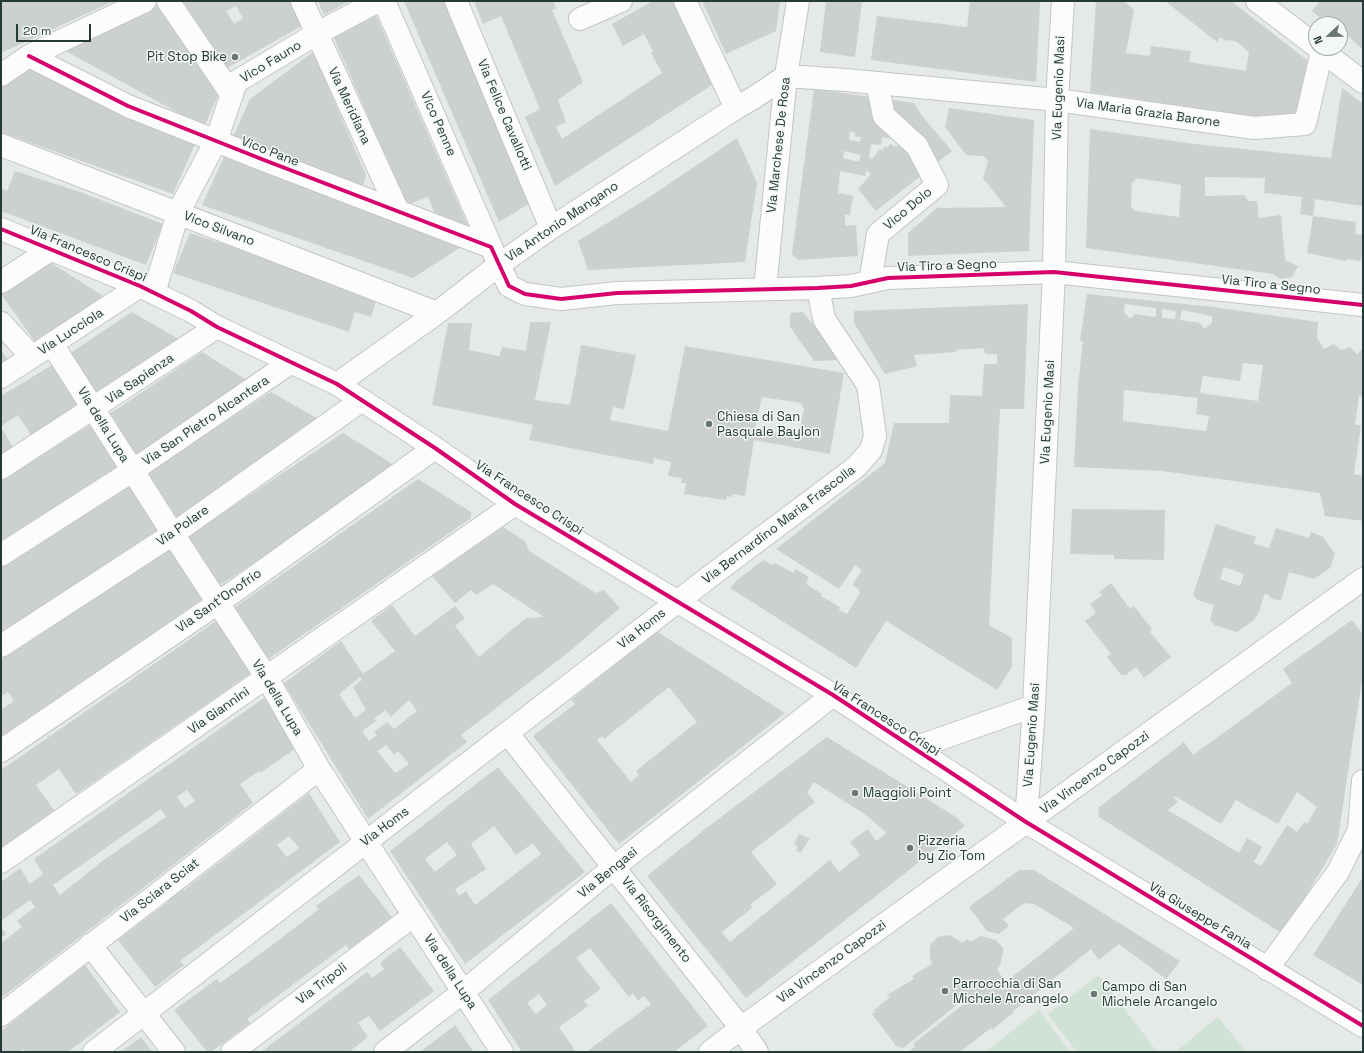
<!DOCTYPE html>
<style>
body{margin:0}
#map{position:relative;width:1364px;height:1053px;overflow:hidden;background:#e5e9e7;font-family:"Space Grotesk",sans-serif}
canvas{display:block}
.frame{position:absolute;inset:0;border:2px solid #253a36;pointer-events:none}
.north{position:absolute;left:1308px;top:16px;width:40px;height:40px;box-sizing:border-box;background:#f3f8f6;border:1px solid #a1aca9;border-radius:50%;rotate:248deg;font-size:11px;font-weight:700;line-height:16px;text-align:center;color:#253a36}
.north::after{content:'';display:block;margin:auto;width:14px;height:18px;background:#687774;clip-path:polygon(50% 0,100% 100%,50% 72%,0 100%)}
.scale{position:absolute;left:16px;top:24px;width:75px;height:18px;box-sizing:border-box;border:2px solid #253a36;border-top:0;padding-left:5px;font-size:12px;line-height:14px;white-space:nowrap;color:#253a36;-webkit-text-stroke:3px #f3f8f6;paint-order:stroke}
</style>
<div id="map">
<canvas width="1364" height="1053"></canvas>
<div class="frame"></div>
<div class="north">N</div>
<div class="scale">20 m</div>
</div>
<script>
const context = document.querySelector('canvas').getContext('2d');
context.lineJoin = 'round';
function fillPath(path, color) { context.fillStyle = color; context.fill(path, 'evenodd'); }
const toPath = rows => new Path2D(rows.map(r => 'M' + r).join(''));
function stroke(path, color, width, dash) { context.strokeStyle = color; context.lineWidth = width; context.lineCap = dash ? 'butt' : 'round'; context.setLineDash(dash || []); context.stroke(path); }
function label(font, color, halo, rows, align = 'center') {
  context.font = font + ' "Space Grotesk",sans-serif'; context.lineWidth = 3; context.setLineDash([]); context.textBaseline = 'middle'; context.strokeStyle = halo; context.fillStyle = color; for (const [text, x, y, turn = 0] of rows) {
    context.save(); context.translate(x, y); context.rotate((+turn || 0) * Math.PI / 180); context.textAlign = isNaN(turn) ? turn : align; if (halo) context.strokeText(text, 0, 0); context.fillText(text, 0, 0); context.restore();
  }
}
fillPath(toPath([
 [1099,975,1157,1052,1077,1052,1048,1014],
 [1039,1010,1070,1052,985,1052],
 [1218,1017,1246,1052,1175,1052]
]), '#d0e1d6');
fillPath(toPath([
 [1,1,114,1,1,53],
 [183,1,292,1,302,26,227,68],
 [236,6,243,18,234,24,226,11],
 [318,1,349,1,324,15],
 [404,1,448,1,535,200,499,222],
 [474,1,553,1,556,9,552,10,583,82,558,100,566,122,556,127,562,139,662,73,651,53,653,51,644,34,623,46,612,24,653,1,672,1,712,85,555,186,525,117,540,109,501,16,483,24],
 [702,1,780,1,776,31,726,54],
 [826,1,862,1,855,57,820,52],
 [970,1,1040,1,1036,82,871,60,877,16,967,27],
 [1096,1,1124,1,1134,10,1126,53,1150,56,1151,46,1191,51,1189,62,1246,71,1249,52,1242,46,1235,41,1224,40,1220,37,1217,42,1165,1,1231,1,1307,60,1298,123,1090,92],
 [1320,1,1363,2,1363,50,1340,28,1340,24,1328,24,1312,11],
 [160,5,218,96,204,127,64,50],
 [376,15,436,153,468,226,435,213,428,197,407,205,334,38],
 [313,52,366,175,363,186,232,139,250,99],
 [27,66,49,78,195,144,173,194,1,132,1,87],
 [1342,88,1363,104,1363,206,1315,199,1313,216,1300,214,1302,197,1264,193,1265,178,1205,177,1205,196,1244,195,1248,201,1257,201,1259,218,1281,215,1285,260,1298,266,1292,277,1280,279,1273,274,1086,248,1090,129,1195,144,1331,158],
 [1137,178,1181,185,1179,217,1135,211,1131,206,1132,183],
 [814,89,914,103,922,116,952,151,876,211,858,189,871,174,866,170,865,176,840,171,838,193,853,196,850,215,845,214,845,226,856,225,858,256,798,260,792,254],
 [850,131,855,133,855,137,861,137,860,142,849,140],
 [882,137,902,140,896,147,890,144,888,148,885,146,883,150,880,149,872,159,869,157,871,144,881,145],
 [844,151,861,155,859,162,843,158],
 [949,108,1034,120,1029,251,908,256,908,233,937,208,1006,207,983,178,988,162,984,156,966,155,945,127],
 [737,138,757,183,745,262,588,270,578,241,648,198],
 [224,157,313,191,464,245,413,278,202,205],
 [15,171,80,192,163,224,146,265,1,211,1,188,7,191],
 [1313,216,1356,222,1355,234,1363,235,1361,261,1347,259,1346,261,1307,253],
 [190,233,378,295,371,317,355,312,349,332,173,273],
 [50,262,106,298,36,343,1,294],
 [1087,294,1213,307,1318,322,1317,338,1324,349,1334,344,1341,350,1350,347,1357,354,1363,349,1363,396,1359,396,1355,425,1361,425,1354,474,1363,476,1363,521,1325,516,1320,493,1162,471,1074,467,1078,385,1083,341,1080,341],
 [1125,304,1156,308,1156,317,1135,314,1130,319,1124,312],
 [1162,309,1176,311,1175,319,1162,318],
 [1182,310,1212,316,1212,323,1204,329,1200,323,1180,320],
 [1243,363,1263,365,1258,401,1200,393,1203,376,1240,381],
 [1124,390,1198,398,1196,414,1209,416,1206,431,1123,421],
 [1028,304,1024,409,1000,409,989,625,1012,638,1012,667,997,690,886,621,856,668,730,588,736,581,763,560,773,565,775,563,794,573,796,569,809,577,806,584,822,594,821,596,840,607,839,610,847,614,860,593,859,589,852,585,862,570,855,565,839,589,776,549,885,463,894,423,949,423,950,395,982,396,984,364,997,364,997,354,985,354,984,348,956,350,957,352,914,355,917,366,885,374,854,323,854,311],
 [132,312,182,341,97,395,69,354],
 [803,312,842,360,814,361,790,327,790,313],
 [530,322,551,322,535,400,570,405,581,345,636,355,624,409,613,407,610,420,668,431,685,346,844,373,830,454,754,440,745,496,733,494,732,497,727,496,726,500,684,494,686,483,681,483,682,478,668,476,671,462,654,458,653,464,529,440,533,425,432,405,448,323,472,323,469,350,499,356,502,347,526,351],
 [762,397,801,403,804,409,798,437,755,428],
 [1,350,9,361,1,366],
 [202,352,248,381,135,455,108,415],
 [52,365,80,406,33,438,18,415,1,426,1,396],
 [271,392,322,421,176,520,147,473],
 [90,425,118,468,1,542,1,481],
 [1,427,14,449,1,457],
 [343,433,391,463,392,466,297,534,220,585,188,536],
 [418,479,471,512,471,518,267,660,234,608],
 [130,484,159,530,1,634,1,567,79,518],
 [1072,509,1165,510,1164,560,1114,559,1114,555,1070,554],
 [1216,524,1256,537,1254,544,1269,548,1276,528,1309,538,1311,532,1323,537,1335,554,1330,568,1314,579,1289,572,1281,601,1273,599,1265,593,1258,614,1253,621,1237,632,1214,625,1210,619,1214,605,1197,600,1193,595],
 [1224,567,1244,574,1240,586,1220,579],
 [503,527,525,541,529,551,596,593,604,590,620,608,570,651,461,735,467,742,368,819,284,683,341,641,363,674,395,651,371,621,392,605,415,636,455,606,465,618,455,626,479,657,526,618,544,617,493,584,476,595,471,590,455,603,432,576],
 [360,677,362,680,353,687,366,710,355,718,339,694],
 [409,700,417,711,394,729,387,722,374,732,377,735,369,741,362,731,376,721,374,719,385,710,391,717],
 [386,745,394,755,398,751,409,764,395,773,377,751],
 [169,548,202,599,1,738,1,710,14,701,8,692,1,696,1,659],
 [1111,583,1130,609,1134,606,1152,629,1150,632,1171,657,1144,678,1136,667,1126,675,1121,675,1107,657,1111,654,1085,621,1096,613,1090,604,1102,595,1099,592],
 [1352,620,1363,634,1363,674,1337,844,1283,934,1099,817,1098,808,1184,742,1193,755,1292,683,1283,669],
 [1297,792,1317,807,1307,824,1304,822,1297,832,1287,825,1261,866,1254,862,1262,847,1247,838,1239,853,1168,810,1178,802,1174,797,1175,796,1221,824,1236,800,1278,824],
 [216,621,251,673,76,794,59,769,36,785,54,810,1,848,1,770],
 [656,631,785,713,619,844,533,736,575,704,571,700],
 [669,687,697,722,636,771,639,775,631,782,597,740,602,736,604,739],
 [264,698,298,747,260,773,259,771,240,784,253,803,1,998,1,943,22,927,17,921,35,907,30,900,1,921,1,882,20,868,30,884,43,874,34,859],
 [187,790,195,801,185,808,177,797],
 [161,809,166,817,101,862,60,895,53,885],
 [827,737,956,817,965,826,746,998,647,876,704,830],
 [814,782,866,815,887,833,876,841,868,829,850,842,860,855,839,872,830,860,730,942,722,932,753,907,750,905,777,884,751,852,815,802,807,793],
 [498,767,585,872,465,964,390,851],
 [494,826,516,855,533,843,541,854,475,905,466,891,459,896,455,889,486,869,471,844],
 [447,842,457,855,435,872,425,859],
 [309,793,340,842,180,961,184,965,155,987,118,940,168,902,166,900,182,888,184,890],
 [289,836,299,848,287,857,277,845],
 [799,834,810,839,800,853,796,850,798,846,794,844],
 [1019,870,1034,870,1180,961,1166,979,1119,944,1099,960,1091,949,1012,1012,1013,1013,992,1030,991,1028,960,1052,908,1052,915,1047,913,1044,965,1003,963,1000,902,1049,900,1046,897,1047,872,1014,875,1012,873,1011,890,997,887,995,914,979,912,976,932,964,930,956,930,947,932,943,938,937,950,935,962,943,968,939,970,942,981,936,996,940,1003,948,1003,953,1000,965,997,970,1006,982,1074,928,1034,904,1024,903,1003,919,1009,926,999,934,987,931,969,907],
 [359,875,392,917,349,949,346,945,247,1019,250,1023,211,1052,207,1052,174,1010,217,979,220,983,271,946,319,909,316,906],
 [1363,877,1363,985,1313,955],
 [611,903,708,1026,674,1052,586,1052,651,1004,644,996,638,1001,633,993,629,997,590,948,576,958,601,989,584,1001,588,1006,559,1027,576,1052,522,1052,488,1000],
 [539,994,547,1005,536,1014,527,1003],
 [1,927,6,934,1,938],
 [400,947,434,991,380,1031,369,1016,358,1023,368,1037,349,1052,261,1052,367,972,372,978,384,969,380,963],
 [85,965,120,1012,68,1052,26,1052,24,1049,20,1052,1,1052,1,1031],
 [455,1025,474,1052,420,1052],
 [141,1037,153,1052,121,1052]
]), '#ccd1cf');
const minor = toPath([
 [168,1,232,95],
 [302,1,398,211],
 [384,1,491,247],
 [456,1,551,228],
 [685,1,736,108],
 [1257,1,1316,46],
 [580,19,621,1],
 [1318,48,1363,82],
 [29,56,128,106,264,160,491,247,509,286,525,294,561,299,617,293,818,288,851,286,888,278,1054,272,1363,305],
 [1,75,29,56,145,1],
 [1,145,437,313],
 [1,229,140,286,191,311,217,327,337,384,435,448,515,504,833,695,1026,822,1363,1026],
 [1,282,50,250],
 [870,282,878,234,937,185,917,146,884,116,877,83],
 [765,289,786,76,798,1],
 [154,293,178,213,216,141,236,82,316,34,378,1],
 [1,323,32,357],
 [52,344,173,534,267,678,319,769,502,1052],
 [1,377,140,286],
 [337,384,437,313,500,264,551,228,736,108,755,97,786,76,845,80,1057,100,1254,128,1305,124,1322,51],
 [1,468,217,327],
 [1,555,132,471,290,363],
 [1,646,173,534,362,400],
 [508,734,741,1028,757,1052],
 [914,748,1034,706],
 [1,751,218,603,435,448],
 [1026,822,1034,706,1054,272,1057,100,1063,1],
 [1,862,515,504],
 [90,945,174,1052],
 [1267,969,1338,872,1359,830,1363,781],
 [1,1015,319,769],
 [94,1052,708,578,856,467,871,450,875,436,868,385,824,319,818,288],
 [232,1052,413,916],
 [385,1052,463,992,614,867,833,695],
 [710,1052,741,1028,1363,579]
]);
stroke(minor, '#c2c6c4', 24);
stroke(minor, '#fbfcfb', 22);
stroke(toPath([
 [29,56,128,106,264,160,491,247,509,286,525,294,561,299,617,293,818,288,851,286,888,278,1054,272,1363,305],
 [1,229,140,286,191,311,217,327,337,384,435,448,515,504,833,695,1026,822,1363,1026]
]), '#d6006c', 4);
for (const [x, y, r, color] of [
 [235,57,4,"#687774"],
 [709,424,4,"#687774"],
 [855,793,4,"#687774"],
 [910,848,4,"#687774"],
 [945,991,4,"#687774"],
 [1094,994,4,"#687774"]
]) { const dot = new Path2D(); dot.arc(x, y, r, 0, 2 * Math.PI); context.fillStyle = color; context.fill(dot); stroke(dot, '#f3f8f6', 1.5); }
label('13px', '#253a36', '#f3f8f6', [
 ["Pit Stop Bike",227,57,"right"],
 ["Chiesa di San",717,417],
 ["Pasquale Baylon",717,432],
 ["Maggioli Point",863,793],
 ["Pizzeria",918,841],
 ["by Zio Tom",918,856],
 ["Parrocchia di San",953,984],
 ["Michele Arcangelo",953,999],
 ["Campo di San",1102,987],
 ["Michele Arcangelo",1102,1002]
], 'left');
label('13px', '#253a36', '#f3f8f6', [
 ["Vico Fauno",271,62,-31],
 ["Via Eugenio Masi",1059,88,-88],
 ["Via Meridiana",349,106,65],
 ["Via Maria Grazia Barone",1148,113,8],
 ["Via Felice Cavallotti",504,115,67],
 ["Vico Penne",438,124,66],
 ["Via Marchese De Rosa",779,145,-84],
 ["Vico Pane",270,152,21],
 ["Vico Dolo",908,209,-40],
 ["Via Antonio Mangano",562,222,-34],
 ["Vico Silvano",219,229,21],
 ["Via Francesco Crispi",88,254,23],
 ["Via Tiro a Segno",947,266,-2],
 ["Via Tiro a Segno",1271,285,6],
 ["Via Lucciola",71,332,-33],
 ["Via Sapienza",140,379,-34],
 ["Via Eugenio Masi",1048,412,-87],
 ["Via San Pietro Alcantera",206,421,-34],
 ["Via della Lupa",103,425,58],
 ["Via Francesco Crispi",529,498,33],
 ["Via Bernardino Maria Frascolla",779,525,-37],
 ["Via Polare",183,526,-35],
 ["Via Sant'Onofrio",219,601,-35],
 ["Via Homs",642,629,-38],
 ["Via della Lupa",277,698,59],
 ["Via Giannini",219,711,-35],
 ["Via Francesco Crispi",886,719,33],
 ["Via Eugenio Masi",1032,735,-86],
 ["Via Vincenzo Capozzi",1095,773,-36],
 ["Via Homs",385,827,-37],
 ["Via Bengasi",608,873,-39],
 ["Via Sciara Sciat",160,891,-38],
 ["Via Giuseppe Fania",1200,916,31],
 ["Via Risorgimento",656,920,52],
 ["Via Vincenzo Capozzi",832,962,-36],
 ["Via della Lupa",450,972,57],
 ["Via Tripoli",322,984,-37]
]);
</script>
